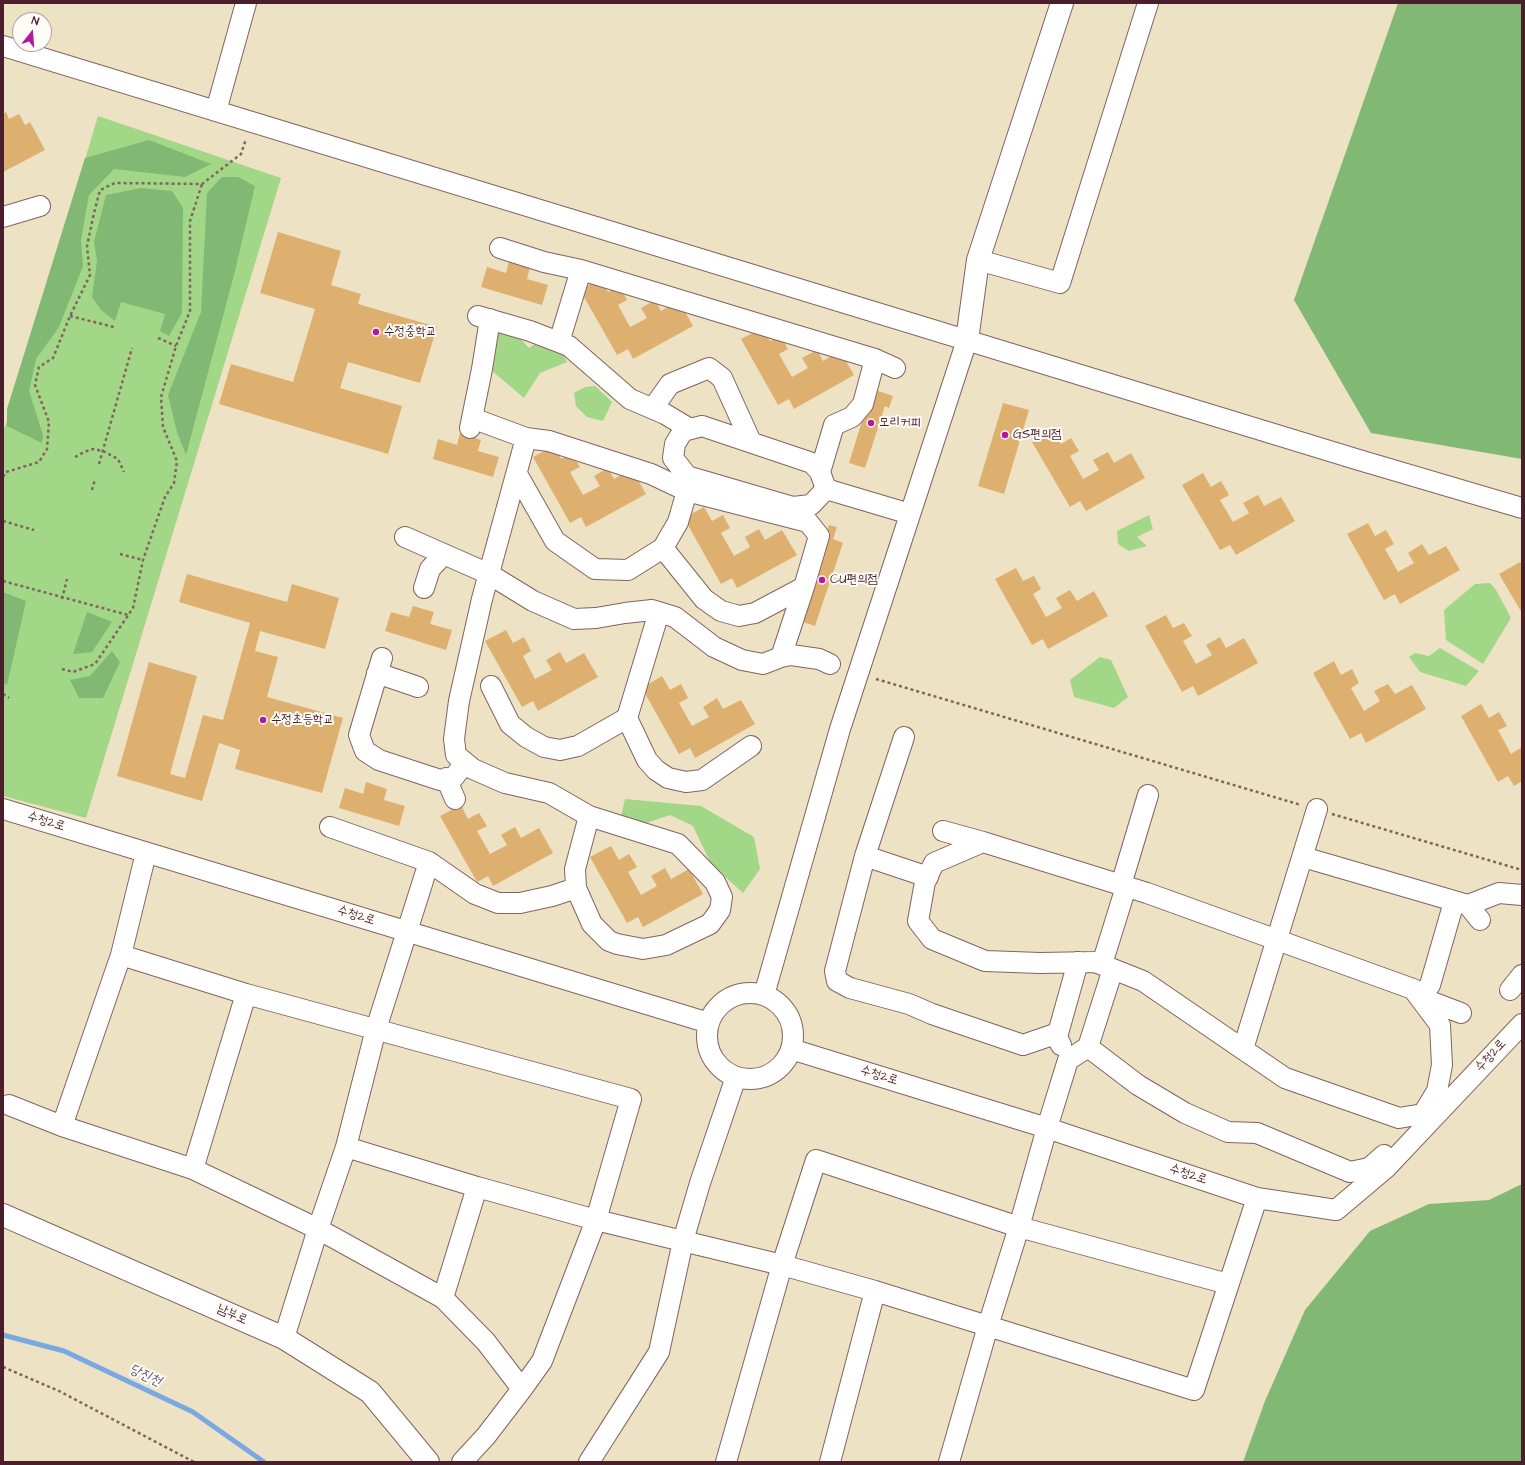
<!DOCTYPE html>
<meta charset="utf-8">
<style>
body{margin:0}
#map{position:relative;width:1525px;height:1465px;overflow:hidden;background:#ede2c3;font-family:"Architects Daughter",sans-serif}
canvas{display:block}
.frame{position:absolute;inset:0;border:4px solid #4a1f2b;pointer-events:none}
.north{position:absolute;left:12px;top:12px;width:40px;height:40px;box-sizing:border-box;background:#fdfcf7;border:1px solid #b5a4a5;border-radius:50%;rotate:17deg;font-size:11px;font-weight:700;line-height:16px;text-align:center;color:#4a1f2b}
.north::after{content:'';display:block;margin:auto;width:14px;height:18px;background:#b5179e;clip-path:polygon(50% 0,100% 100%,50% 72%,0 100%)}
</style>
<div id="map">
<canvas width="1525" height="1465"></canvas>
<div class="frame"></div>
<div class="north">N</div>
</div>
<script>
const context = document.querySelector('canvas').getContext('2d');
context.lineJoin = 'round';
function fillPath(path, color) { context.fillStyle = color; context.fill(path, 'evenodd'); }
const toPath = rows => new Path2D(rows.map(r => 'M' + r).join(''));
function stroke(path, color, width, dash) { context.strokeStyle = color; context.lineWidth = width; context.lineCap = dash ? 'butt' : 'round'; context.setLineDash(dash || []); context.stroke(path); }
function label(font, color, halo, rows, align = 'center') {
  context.font = font + ' "Architects Daughter","Poor Story",sans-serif'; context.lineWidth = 4; context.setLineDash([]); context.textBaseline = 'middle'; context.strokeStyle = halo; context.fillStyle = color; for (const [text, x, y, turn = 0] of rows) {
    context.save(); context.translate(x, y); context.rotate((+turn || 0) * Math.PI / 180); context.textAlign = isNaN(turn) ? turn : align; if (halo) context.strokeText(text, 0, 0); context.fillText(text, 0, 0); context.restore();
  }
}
fillPath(toPath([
 [98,116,281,178,86,818,3,796,3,433],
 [507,324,529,348,552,333,567,362,540,373,524,398,485,365,483,331],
 [595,386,612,402,603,421,587,417,576,406,574,393,585,387],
 [1149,515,1153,529,1137,537,1147,546,1129,551,1118,544,1117,531],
 [1490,583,1496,590,1511,618,1483,664,1446,640,1444,610,1475,584],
 [1440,648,1479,671,1466,686,1420,672,1409,657,1415,653,1429,656],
 [1100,657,1111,660,1128,697,1114,708,1074,697,1070,680],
 [625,799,701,806,754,837,760,869,743,893,711,864,693,826,670,815,646,823,621,816]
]), '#a2d787');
fillPath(toPath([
 [1398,3,1522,3,1522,459,1371,433,1294,300],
 [149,140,211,164,185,177,114,169,89,195,81,240,83,266,59,327,36,359,29,391,43,435,42,443,7,426,7,409,85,158],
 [222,177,238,177,255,186,234,275,186,455,177,432,168,395,201,312,207,193],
 [141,188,172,191,183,208,182,313,169,336,160,331,165,314,121,302,115,321,101,310,92,297,97,261,94,242,106,195],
 [3,592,26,601,7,685,3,684],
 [87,612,112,622,92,652,73,654],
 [112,651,120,662,103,698,79,698,70,680,90,676],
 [1522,1184,1522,1462,1243,1462,1265,1401,1305,1310,1370,1231,1429,1204,1489,1200]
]), '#81b874');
stroke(toPath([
 [3,1335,64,1351,193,1412,264,1462]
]), '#7aa8e3', 5);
fillPath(toPath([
 [6,112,9,119,19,114,25,125,30,122,45,150,3,172,3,143,4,142,3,140,3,114],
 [278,232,341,251,331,285,361,294,358,304,437,327,420,383,348,362,340,388,402,406,388,454,219,404,231,364,293,382,315,309,260,293],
 [509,261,530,268,527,279,548,285,542,305,481,287,487,267,506,273],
 [601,278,608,292,619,286,627,300,618,305,630,327,647,318,641,308,655,300,661,311,679,301,693,326,633,359,628,349,617,355,580,290],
 [762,328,770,341,780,335,788,349,779,354,792,377,808,368,802,358,817,350,823,361,840,351,854,375,794,409,789,399,778,405,741,339],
 [872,389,893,396,889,408,885,406,865,468,849,463],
 [1003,403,1029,410,1004,494,978,486],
 [1053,430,1061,444,1071,438,1079,451,1070,456,1083,479,1099,470,1093,460,1108,452,1114,463,1131,453,1145,478,1086,511,1080,501,1070,507,1032,442],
 [460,433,481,440,478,451,499,457,493,477,433,459,438,439,457,445],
 [554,446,561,459,572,454,580,467,570,472,583,495,600,486,594,476,608,468,614,479,632,469,646,494,586,527,581,517,570,523,533,457],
 [1203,473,1211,487,1221,481,1229,495,1220,500,1233,522,1249,513,1243,503,1258,495,1264,506,1281,497,1295,521,1236,555,1230,545,1220,550,1182,485],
 [704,507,712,521,723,515,730,528,721,533,734,556,750,547,745,537,759,529,765,540,782,530,797,555,737,588,732,578,721,584,684,518],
 [1368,523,1375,536,1386,530,1394,544,1385,549,1398,572,1414,563,1408,553,1422,544,1429,555,1446,546,1460,570,1400,604,1395,594,1384,600,1347,534],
 [829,525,837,527,833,539,843,543,815,626,797,620],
 [1520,562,1522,565,1522,613,1499,574],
 [1016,568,1023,581,1034,576,1041,589,1033,594,1046,617,1062,608,1056,598,1070,590,1077,601,1094,591,1108,616,1048,649,1043,639,1032,645,995,579],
 [187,574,287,602,292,584,339,598,325,649,260,631,255,651,278,657,267,697,343,718,322,793,235,769,240,750,219,743,202,801,117,776,149,662,197,676,170,774,185,778,203,715,223,720,250,623,179,602],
 [413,606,434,612,430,624,452,630,446,650,385,631,391,612,409,617],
 [1166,615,1173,628,1184,623,1192,636,1183,641,1196,664,1212,655,1206,645,1220,637,1226,648,1244,638,1258,663,1198,696,1193,686,1182,692,1145,626],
 [506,630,513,643,524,637,531,651,523,656,535,679,552,670,546,660,560,652,566,663,584,653,598,677,538,711,533,701,522,707,485,641],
 [1334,661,1341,675,1352,669,1359,683,1351,688,1364,711,1380,701,1374,691,1388,684,1395,694,1412,685,1426,709,1366,743,1361,733,1350,739,1313,673],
 [662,676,670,690,681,684,688,698,679,703,692,726,709,717,703,707,717,698,723,709,741,700,755,724,695,758,690,748,679,754,642,688],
 [1481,704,1489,718,1499,712,1507,726,1498,730,1511,754,1522,747,1522,781,1514,786,1508,776,1498,782,1461,716],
 [366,782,387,789,384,800,405,806,399,826,339,808,345,788,363,794],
 [461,805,468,819,479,813,487,826,477,831,490,854,507,845,501,835,515,827,521,838,539,828,553,853,493,886,488,876,477,882,440,816],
 [611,846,619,860,629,854,637,867,628,872,641,895,657,886,651,876,665,868,671,879,689,869,703,894,643,927,638,917,627,923,590,857]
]), '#deb070');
const minor = toPath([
 [3,46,1359,460,1522,508],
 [216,111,246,3],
 [3,217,40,206],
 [500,248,544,262,581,270,749,321,875,359,895,368],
 [978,260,1060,283,1148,3],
 [478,316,530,331,569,346,630,399,665,414,690,429],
 [559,342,581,270],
 [653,408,670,384,709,368,722,378,751,442],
 [472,418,526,438,549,441,651,474,687,491,808,522,819,536,804,587,781,657],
 [702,426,812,463,820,472,826,489,811,505,793,507,687,476,673,458,675,444,683,431,702,426],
 [470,428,482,369,490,319],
 [526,438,482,599,459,701,454,739,456,755,473,769,505,783,549,793,589,816,678,844,715,882,722,897,720,910,710,924,666,945,643,949,617,944,609,941,592,924,576,888,575,869,589,816],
 [820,472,834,425,852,417,863,404,875,359],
 [517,474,555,541,595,569,628,570,663,548,678,522,687,491],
 [826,489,910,514],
 [405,537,489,574,533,601,574,619,596,618,625,613,652,610,675,617,714,647,742,660,763,664,781,657,791,655,819,659,830,664],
 [663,548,704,599,721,611,739,616,755,613,804,587],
 [424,588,430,569,444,554],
 [659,612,627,718,647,760,656,770,668,778,686,782,702,780,751,746],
 [382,658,359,735,365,751,379,760,440,780,454,777,465,763],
 [377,673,418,687],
 [491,686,510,724,526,737,544,747,560,750,578,746,627,718],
 [904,737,865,856,835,971,837,981,850,988,909,1004,932,1014,1023,1045,1058,1033],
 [446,778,455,799],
 [3,809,709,1023],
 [330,827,429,862,475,894,498,903,520,903,552,896,576,888],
 [943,831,983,842],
 [983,842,1147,893,1413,989,1440,1025,1442,1065,1437,1091,1423,1114,1399,1118,1285,1078,1143,981,1095,962,1040,963,985,961,932,939,918,921,925,882,934,863,983,842],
 [865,856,928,877],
 [1303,857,1468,905,1480,920],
 [1121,885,1148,795],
 [1454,902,1430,985,1419,997,1461,1013],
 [1468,905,1499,893,1522,895],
 [1102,964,1126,887],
 [1510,990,1522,975],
 '707 1036a43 43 0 1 1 86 0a43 43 0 1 1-86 0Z',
 [764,995,840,729,967,340],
 [1061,1045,1057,1037,1078,962],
 [1088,1047,1138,1085,1185,1113,1228,1132,1257,1133,1350,1172,1369,1168,1384,1155],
 [791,1049,1047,1128,1257,1198,1336,1210,1387,1167,1522,1024],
 [1243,1049,1317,809],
 [9,1105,62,1126,193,1169,318,1229,443,1298,486,1342,522,1389,542,1361,596,1220,631,1099,246,994,121,955],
 [62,1126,121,955,146,853],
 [346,1147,477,1187,596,1220,782,1265,875,1291,1194,1390,1257,1198],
 [193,1169,246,994],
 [443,1298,477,1187],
 [284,1338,318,1229,346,1147,376,1029,429,862],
 [462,1462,486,1436,522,1389],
 [589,1462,659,1352,683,1241,700,1183,736,1077],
 [726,1462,782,1265,816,1160,1019,1227,1228,1284],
 [830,1462,875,1291],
 [949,1462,988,1326,1019,1227,1047,1128,1068,1060,1088,1047,1113,969]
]);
const major = toPath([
 [967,340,978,260,1062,3],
 [3,1215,284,1338,370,1392,428,1462]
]);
stroke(minor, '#836360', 22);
stroke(major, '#836360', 24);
stroke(toPath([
 [70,316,114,327],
 [158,338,176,346],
 [75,457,84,452,93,449,103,451,118,459,124,472],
 [99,464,132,348],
 [3,477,6,472,39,462,47,449,49,422,35,385,39,367,53,358,70,316,90,275,87,246,94,213,100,190,115,183,202,184,241,154,246,139],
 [92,490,95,479],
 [3,521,34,530],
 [120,554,143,560],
 [3,581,128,615],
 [62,599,67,579],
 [62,669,73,672,95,664,133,608,143,560,165,497,174,483,177,461,163,427,161,397,176,346,190,311,190,221,202,184],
 [876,679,1301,805],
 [3,694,9,698],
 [1332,814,1522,870],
 [3,1367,59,1391,194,1462]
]), '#836360', 2.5, [3, 3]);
stroke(minor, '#fff', 20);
stroke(major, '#fff', 22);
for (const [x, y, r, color] of [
 [376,332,4,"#b5179e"],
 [871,423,4,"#b5179e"],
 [1005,435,4,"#b5179e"],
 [822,580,4,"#b5179e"],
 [263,720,4,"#b5179e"]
]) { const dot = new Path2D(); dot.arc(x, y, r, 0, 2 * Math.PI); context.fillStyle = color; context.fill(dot); stroke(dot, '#fdfcf7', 1.5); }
label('13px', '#4a1f2b', '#fdfcf7', [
 ["수정중학교",384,332],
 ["모리커피",879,423],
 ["GS편의점",1013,435],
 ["CU편의점",830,580],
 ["수정초등학교",271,720]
], 'left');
label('13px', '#4a1f2b', '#fdfcf7', [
 ["수청2로",46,822,17],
 ["수청2로",356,916,17],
 ["수청2로",1491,1056,-47],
 ["수청2로",879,1076,17],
 ["수청2로",1188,1175,18],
 ["남부로",232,1315,24]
]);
label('italic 14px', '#5d5675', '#fdfcf7', [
 ["당진천",145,1376,25]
]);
</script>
